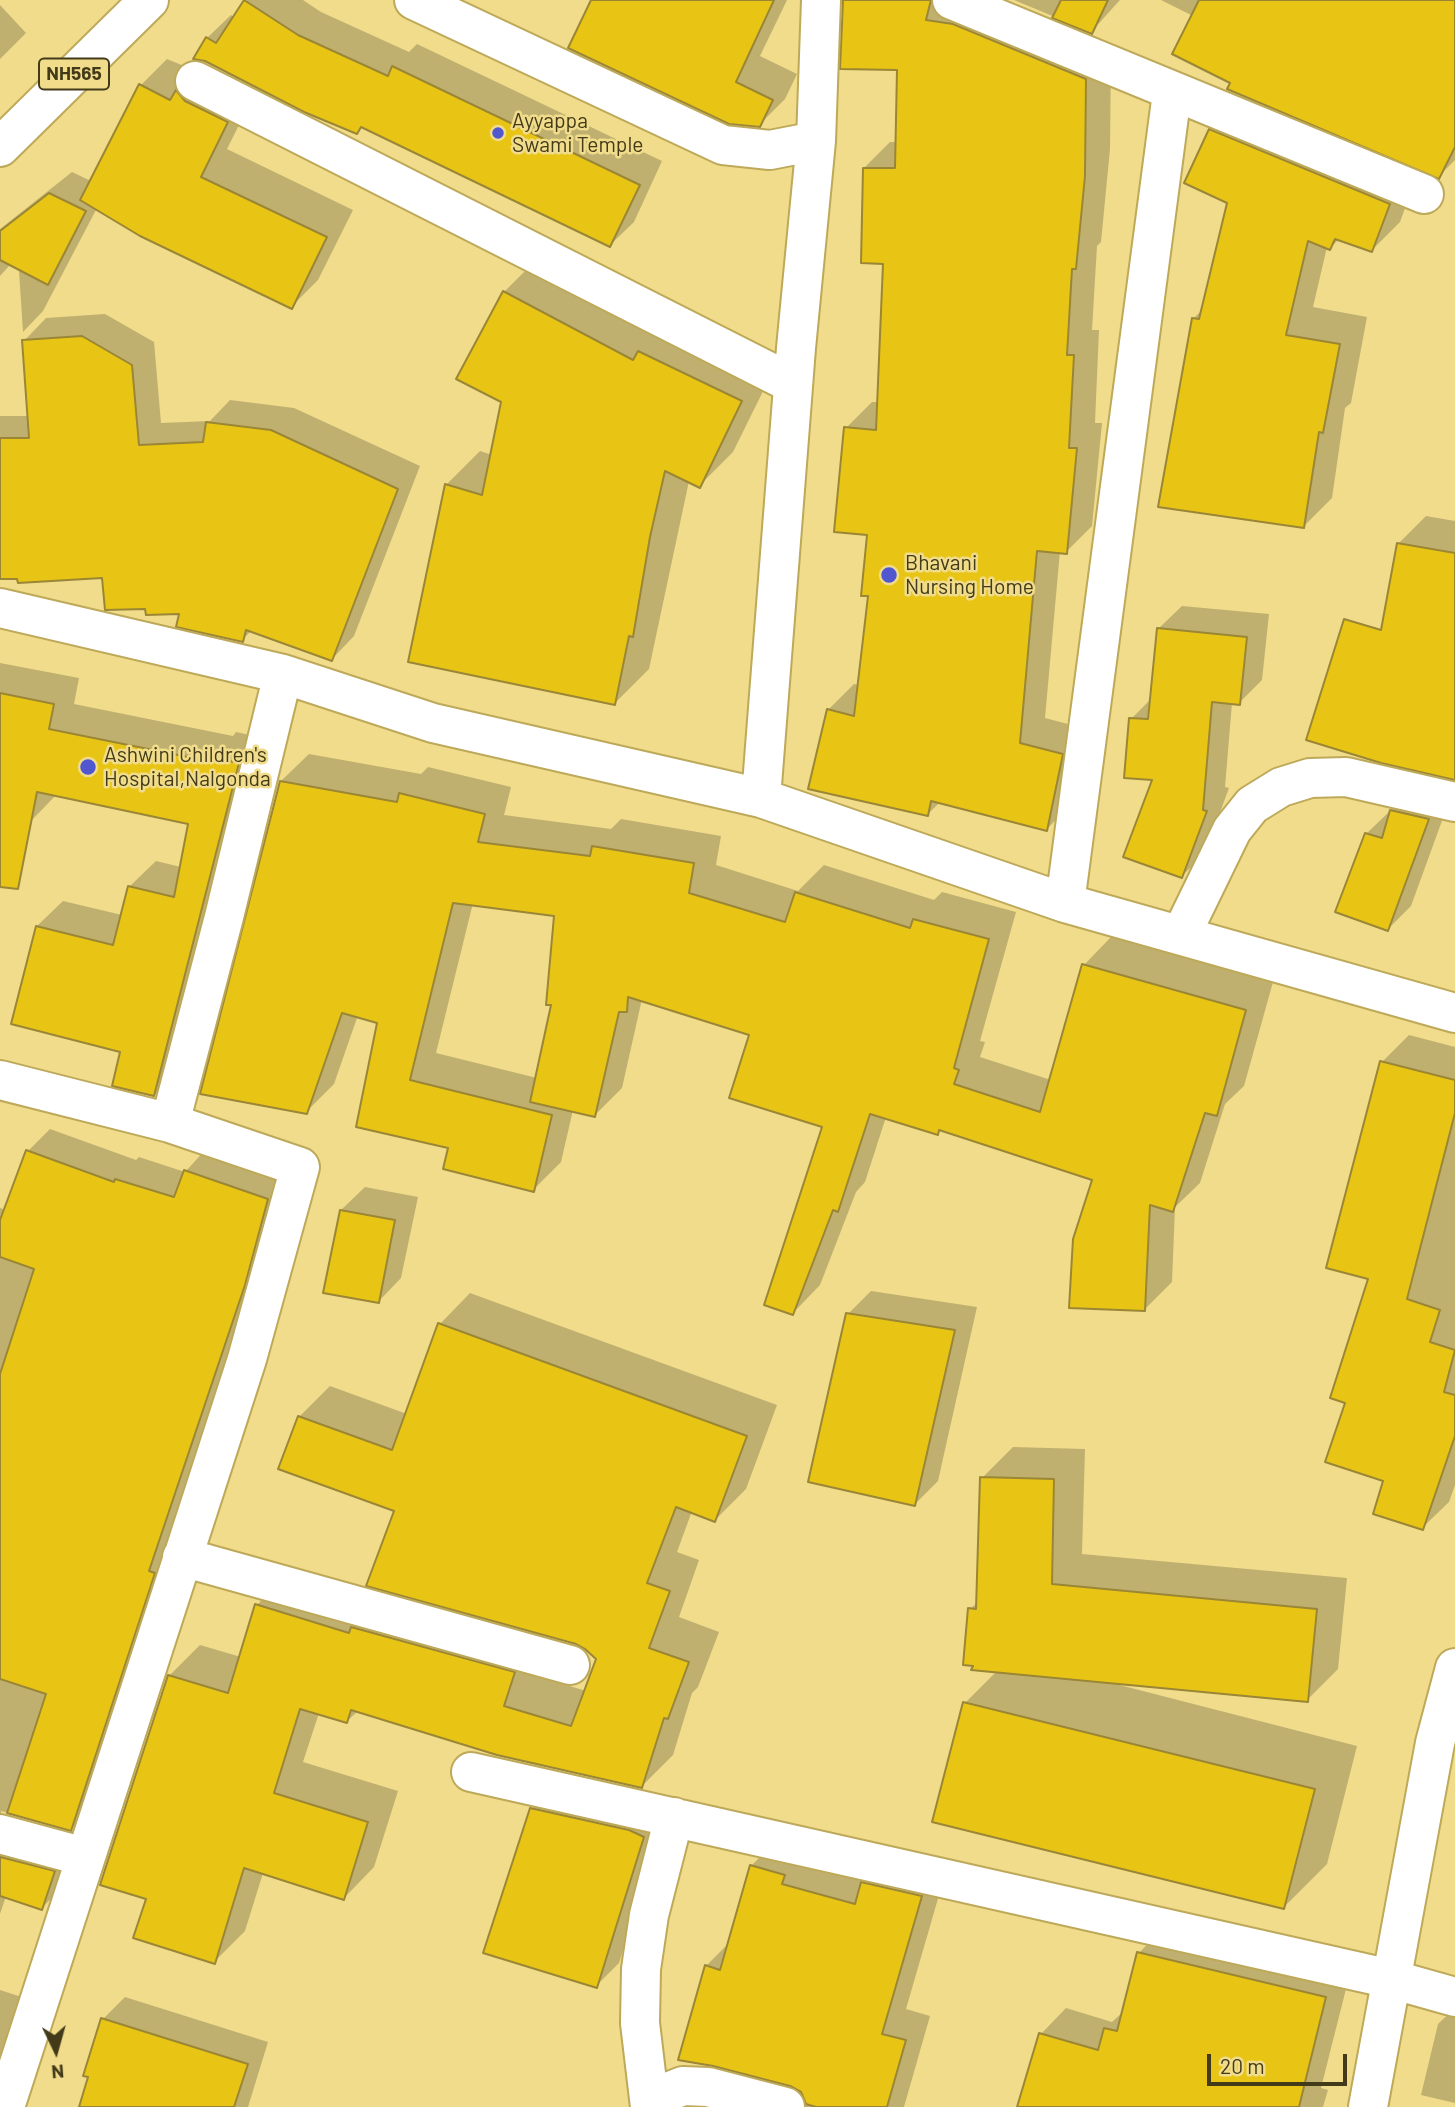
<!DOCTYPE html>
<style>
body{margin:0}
#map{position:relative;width:1455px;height:2107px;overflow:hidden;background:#f0dc8b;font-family:Barlow,sans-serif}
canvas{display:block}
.north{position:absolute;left:21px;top:2016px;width:70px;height:70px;-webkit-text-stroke:5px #f0dc8b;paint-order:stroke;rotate:175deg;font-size:19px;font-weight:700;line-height:28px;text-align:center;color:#423a18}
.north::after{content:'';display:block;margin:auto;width:24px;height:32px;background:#423a18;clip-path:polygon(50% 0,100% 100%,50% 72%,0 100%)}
.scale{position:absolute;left:1207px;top:2054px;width:140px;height:32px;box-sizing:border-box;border:4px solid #423a18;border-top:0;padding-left:9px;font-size:21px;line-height:24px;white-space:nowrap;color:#423a18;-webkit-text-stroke:5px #f0dc8b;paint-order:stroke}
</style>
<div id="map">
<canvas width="1455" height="2107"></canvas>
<div class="north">N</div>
<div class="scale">20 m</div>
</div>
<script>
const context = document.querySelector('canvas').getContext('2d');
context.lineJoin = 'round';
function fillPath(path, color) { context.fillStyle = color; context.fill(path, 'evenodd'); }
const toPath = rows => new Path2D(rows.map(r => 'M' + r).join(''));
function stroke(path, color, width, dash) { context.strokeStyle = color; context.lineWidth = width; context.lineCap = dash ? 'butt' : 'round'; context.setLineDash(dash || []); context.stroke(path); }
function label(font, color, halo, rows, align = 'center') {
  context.font = font + ' Barlow,sans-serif'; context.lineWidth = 5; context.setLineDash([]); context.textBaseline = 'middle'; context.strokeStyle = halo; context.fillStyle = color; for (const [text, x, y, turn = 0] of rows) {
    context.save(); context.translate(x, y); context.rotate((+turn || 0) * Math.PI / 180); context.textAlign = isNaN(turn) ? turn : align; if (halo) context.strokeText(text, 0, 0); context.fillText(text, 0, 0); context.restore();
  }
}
fillPath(toPath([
 [247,0,303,0,321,12,409,52,417,44,662,161,634,222,610,245,363,126,357,132,207,38,231,15,235,18],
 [593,0,787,0,760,56,797,74,785,99,759,125],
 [845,0,982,0,1111,53,1110,149,1101,242,1097,246,1092,330,1099,330,1095,423,1102,423,1092,526,1066,552,1060,551,1045,718,1087,729,1072,803,1047,829,940,802,927,815,828,710,854,684,859,685,870,595,869,533,846,428,872,402,879,402,885,262,864,168,890,142,897,142,899,68],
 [1014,0,1120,0,1091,32],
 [1161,0,1455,0,1455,160,1439,176,1232,82,1193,16],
 [0,5,26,33,0,59],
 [167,59,254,95,227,149,353,210,318,280,291,307,97,208,43,311,23,332,18,256,0,276,0,229,72,172,91,181,140,86],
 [1238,102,1417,175,1400,222,1372,250,1340,238,1330,248,1327,247,1313,307,1367,317,1351,403,1345,408,1332,498,1304,526,1193,319,1204,308,1229,202,1210,130],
 [538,258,775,367,733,452,699,486,689,481,649,669,615,703,446,485,480,451,492,455,503,401,504,292],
 [105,314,154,342,161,423,210,421,230,400,294,408,420,466,354,636,332,659,252,630,242,640,181,612,147,607,104,576,0,577,0,416,29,416,24,341,46,318],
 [1426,516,1455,521,1455,624,1399,543],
 [1182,606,1269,614,1262,680,1239,703,1232,703,1225,787,1229,788,1205,853,1182,876,1154,779,1131,719,1152,698,1158,629],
 [0,663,79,678,74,704,233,736,236,732,264,738,180,1069,154,1095,37,926,63,901,122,915,130,886,156,861,181,867,190,822,57,794,31,821,0,815],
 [309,754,421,774,428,767,511,787,504,815,611,829,621,819,721,836,716,865,798,891,824,865,934,900,942,892,1016,912,980,1041,985,1042,980,1057,1051,1080,1084,965,1111,937,1273,982,1244,1086,1225,1104,1200,1183,1175,1207,1172,1282,1145,1309,1094,1179,941,1129,937,1133,886,1117,865,1182,856,1192,820,1285,793,1313,824,1126,752,1034,642,999,622,1088,595,1115,573,1110,561,1162,533,1190,450,1146,358,1126,379,1021,358,1015,334,1084,306,1112,281,781],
 [473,903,556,914,553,1004,537,1078,436,1053],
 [1415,787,1451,796,1411,906,1388,929,1366,834],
 [1409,1035,1455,1047,1455,1485,1449,1502,1422,1528,1385,1479,1347,1401,1371,1278,1382,1062],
 [50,1129,136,1160,139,1157,185,1172,207,1148,290,1177,93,1806,71,1829,1,1811,1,1817,76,1849,64,1885,42,1908,6,1896,0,1914,0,1208,6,1210,28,1151],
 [365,1187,418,1197,401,1278,378,1302,341,1210],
 [871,1291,977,1307,938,1481,915,1504,848,1314],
 [470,1293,777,1405,746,1489,715,1520,692,1511,677,1552,699,1560,679,1617,719,1632,698,1687,692,1693,673,1755,642,1786,358,1711,347,1721,319,1713,303,1762,398,1791,374,1867,344,1898,263,1873,245,1931,214,1962,148,1898,169,1676,200,1645,241,1657,257,1605,288,1574,544,1642,534,1675,586,1691,598,1659,396,1510,299,1417,330,1386,407,1414,440,1324],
 [1013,1447,1085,1449,1082,1554,1347,1578,1338,1669,1307,1700,1104,1681,1357,1746,1327,1864,1284,1907,965,1703,997,1671,970,1609,978,1602,982,1478],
 [555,1785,666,1814,619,1963,596,1986,531,1809],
 [776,1841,946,1871,906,2009,930,2016,904,2107,710,2107,732,2085,808,2104,706,1966,729,1943,751,1866],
 [1164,1927,1350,1973,1321,2088,1328,2090,1323,2107,1019,2107,1041,2034,1066,2008,1112,2022,1124,2011,1139,1953],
 [0,1990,31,2000,0,2072],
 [125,1997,268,2042,248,2107,80,2107,103,2019],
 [1455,2008,1455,2103,1421,2095,1438,2024]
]), '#0003');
const building = toPath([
 [244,0,298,35,388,76,392,66,640,185,610,247,361,127,357,134,304,112,205,61,193,59,206,37,216,43,244,0],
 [591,0,774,0,736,82,773,100,760,127,729,124,568,48,591,0],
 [843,0,931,0,926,20,953,24,1086,79,1085,176,1076,269,1072,269,1067,355,1074,355,1069,448,1077,448,1067,554,1037,551,1020,743,1063,754,1047,831,931,801,928,816,808,789,827,709,854,716,868,596,861,596,867,535,834,532,844,427,876,430,883,264,861,263,863,168,895,168,897,70,840,69,843,0],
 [1061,0,1108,0,1092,34,1052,18,1061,0],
 [1199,0,1455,0,1455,147,1439,179,1227,89,1230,83,1172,54,1199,0],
 [139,84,170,100,176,90,185,101,228,122,201,177,327,237,292,309,140,236,80,200,139,84],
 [1209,129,1390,204,1372,252,1335,239,1330,250,1308,241,1286,335,1340,344,1323,433,1319,432,1304,528,1158,507,1192,318,1199,319,1227,203,1184,183,1209,129],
 [49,193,86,211,48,285,0,260,0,231,49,193],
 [503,291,633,360,638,351,742,401,700,488,665,471,650,537,633,637,629,636,615,705,408,662,445,484,482,495,501,402,456,379,503,291],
 [82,336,132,365,139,445,203,442,206,422,271,430,398,489,332,661,246,630,243,642,176,627,179,614,146,615,145,609,105,610,102,578,18,583,17,579,0,579,0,438,29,438,22,340,82,336],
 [1397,543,1455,553,1455,780,1381,763,1306,740,1344,619,1381,630,1397,543],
 [1157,628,1247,637,1240,705,1212,702,1203,810,1207,811,1182,878,1123,857,1152,780,1124,778,1129,718,1148,719,1157,628],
 [0,693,54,704,49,729,208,761,209,757,239,763,154,1096,112,1086,120,1052,11,1024,36,926,113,945,128,886,174,897,188,824,37,792,18,889,0,887,0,693],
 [280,781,397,802,399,793,485,814,478,842,590,856,592,846,694,863,689,893,785,922,795,892,910,928,913,919,989,939,954,1068,959,1070,954,1084,1040,1112,1082,964,1246,1010,1217,1116,1205,1113,1173,1212,1150,1205,1145,1311,1069,1308,1073,1239,1092,1180,939,1130,938,1135,870,1114,838,1212,833,1210,793,1315,764,1305,822,1127,729,1098,749,1035,628,997,627,1012,619,1012,595,1117,530,1102,551,1005,546,1005,554,916,453,903,410,1080,552,1115,534,1192,443,1169,448,1148,356,1127,377,1023,342,1013,307,1114,200,1094,280,781],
 [1390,810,1429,819,1388,931,1335,912,1365,833,1382,838,1390,810],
 [1380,1061,1455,1080,1455,1113,1407,1299,1440,1310,1430,1342,1455,1350,1444,1392,1455,1395,1455,1436,1423,1530,1373,1514,1383,1481,1325,1462,1345,1403,1330,1398,1368,1279,1326,1268,1380,1061],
 [26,1150,114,1182,115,1179,174,1197,184,1170,268,1199,245,1285,149,1571,155,1573,71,1831,7,1813,46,1694,0,1679,0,1374,34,1269,0,1257,0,1220,26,1150],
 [340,1210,395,1220,379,1303,323,1293,340,1210],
 [846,1313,955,1330,915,1506,808,1482,846,1313],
 [438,1323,747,1436,715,1522,676,1507,647,1583,670,1591,649,1648,689,1662,668,1719,664,1718,642,1788,497,1755,351,1710,347,1723,300,1709,274,1793,368,1822,344,1900,244,1868,215,1964,133,1938,146,1899,100,1885,168,1675,228,1693,255,1604,349,1633,351,1627,515,1672,504,1706,571,1726,596,1659,585,1649,576,1644,366,1586,394,1511,278,1469,298,1416,392,1450,438,1323],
 [980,1477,1054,1479,1052,1584,1317,1609,1308,1702,971,1670,973,1666,963,1665,968,1608,976,1609,980,1477],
 [963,1702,1315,1789,1284,1909,932,1822,963,1702],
 [530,1808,629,1830,644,1837,597,1988,483,1953,530,1808],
 [0,1857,55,1871,42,1910,0,1896,0,1857],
 [750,1865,785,1875,782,1884,855,1904,861,1882,922,1896,882,2034,906,2040,887,2107,816,2107,806,2104,801,2092,790,2086,713,2066,678,2060,705,1965,720,1970,750,1865],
 [1137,1952,1326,1997,1299,2107,1017,2107,1039,2033,1098,2050,1104,2028,1117,2031,1137,1952],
 [101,2018,248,2064,234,2107,79,2107,88,2077,83,2076,101,2018]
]);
fillPath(building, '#e8c515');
stroke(building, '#9a8635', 2);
const minor = toPath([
 [414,0,723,145,770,150,816,141],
 [952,0,1424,194],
 [195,81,793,384],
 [0,608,283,674,433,723,761,798,1065,903,1455,1013],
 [761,798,796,348,816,141,821,0],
 [1065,903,1172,93],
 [1181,935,1232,830,1252,805,1281,787,1310,778,1346,777,1455,802],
 [0,1080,170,1123,300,1167,247,1359,5,2107],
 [170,1123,224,917,283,674],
 [182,1557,570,1665],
 [471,1772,1391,1979,1455,1997],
 [0,1834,85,1857],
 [650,2107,640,2023,641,1969,649,1915,674,1817],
 [654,2107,663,2094,683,2086,708,2087,785,2107],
 [1368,2107,1435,1743,1455,1668]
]);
const trunk = toPath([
 [0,147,149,0]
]);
stroke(minor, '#bda959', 42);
stroke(trunk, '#bda959', 42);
stroke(minor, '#fff', 38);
stroke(trunk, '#fff', 38);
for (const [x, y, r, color] of [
 [498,133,7,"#5158cf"],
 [889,575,9,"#5158cf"],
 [88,767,9,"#5158cf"]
]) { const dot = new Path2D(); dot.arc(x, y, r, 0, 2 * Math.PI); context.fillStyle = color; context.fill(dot); stroke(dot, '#f0dc8b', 2.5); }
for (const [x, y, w] of [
 [74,74,70]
]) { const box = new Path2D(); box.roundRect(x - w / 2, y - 15.5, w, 31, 5); context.fillStyle = '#f0dc8b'; context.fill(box); stroke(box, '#423a18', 2); }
label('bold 19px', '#423a18', null, [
 ["NH565",74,74]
]);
label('21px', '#423a18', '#f0dc8b', [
 ["Ayyappa",512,121],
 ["Swami Temple",512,145],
 ["Bhavani",905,563],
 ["Nursing Home",905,587],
 ["Ashwini Children's",104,755],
 ["Hospital,Nalgonda",104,779]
], 'left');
</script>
